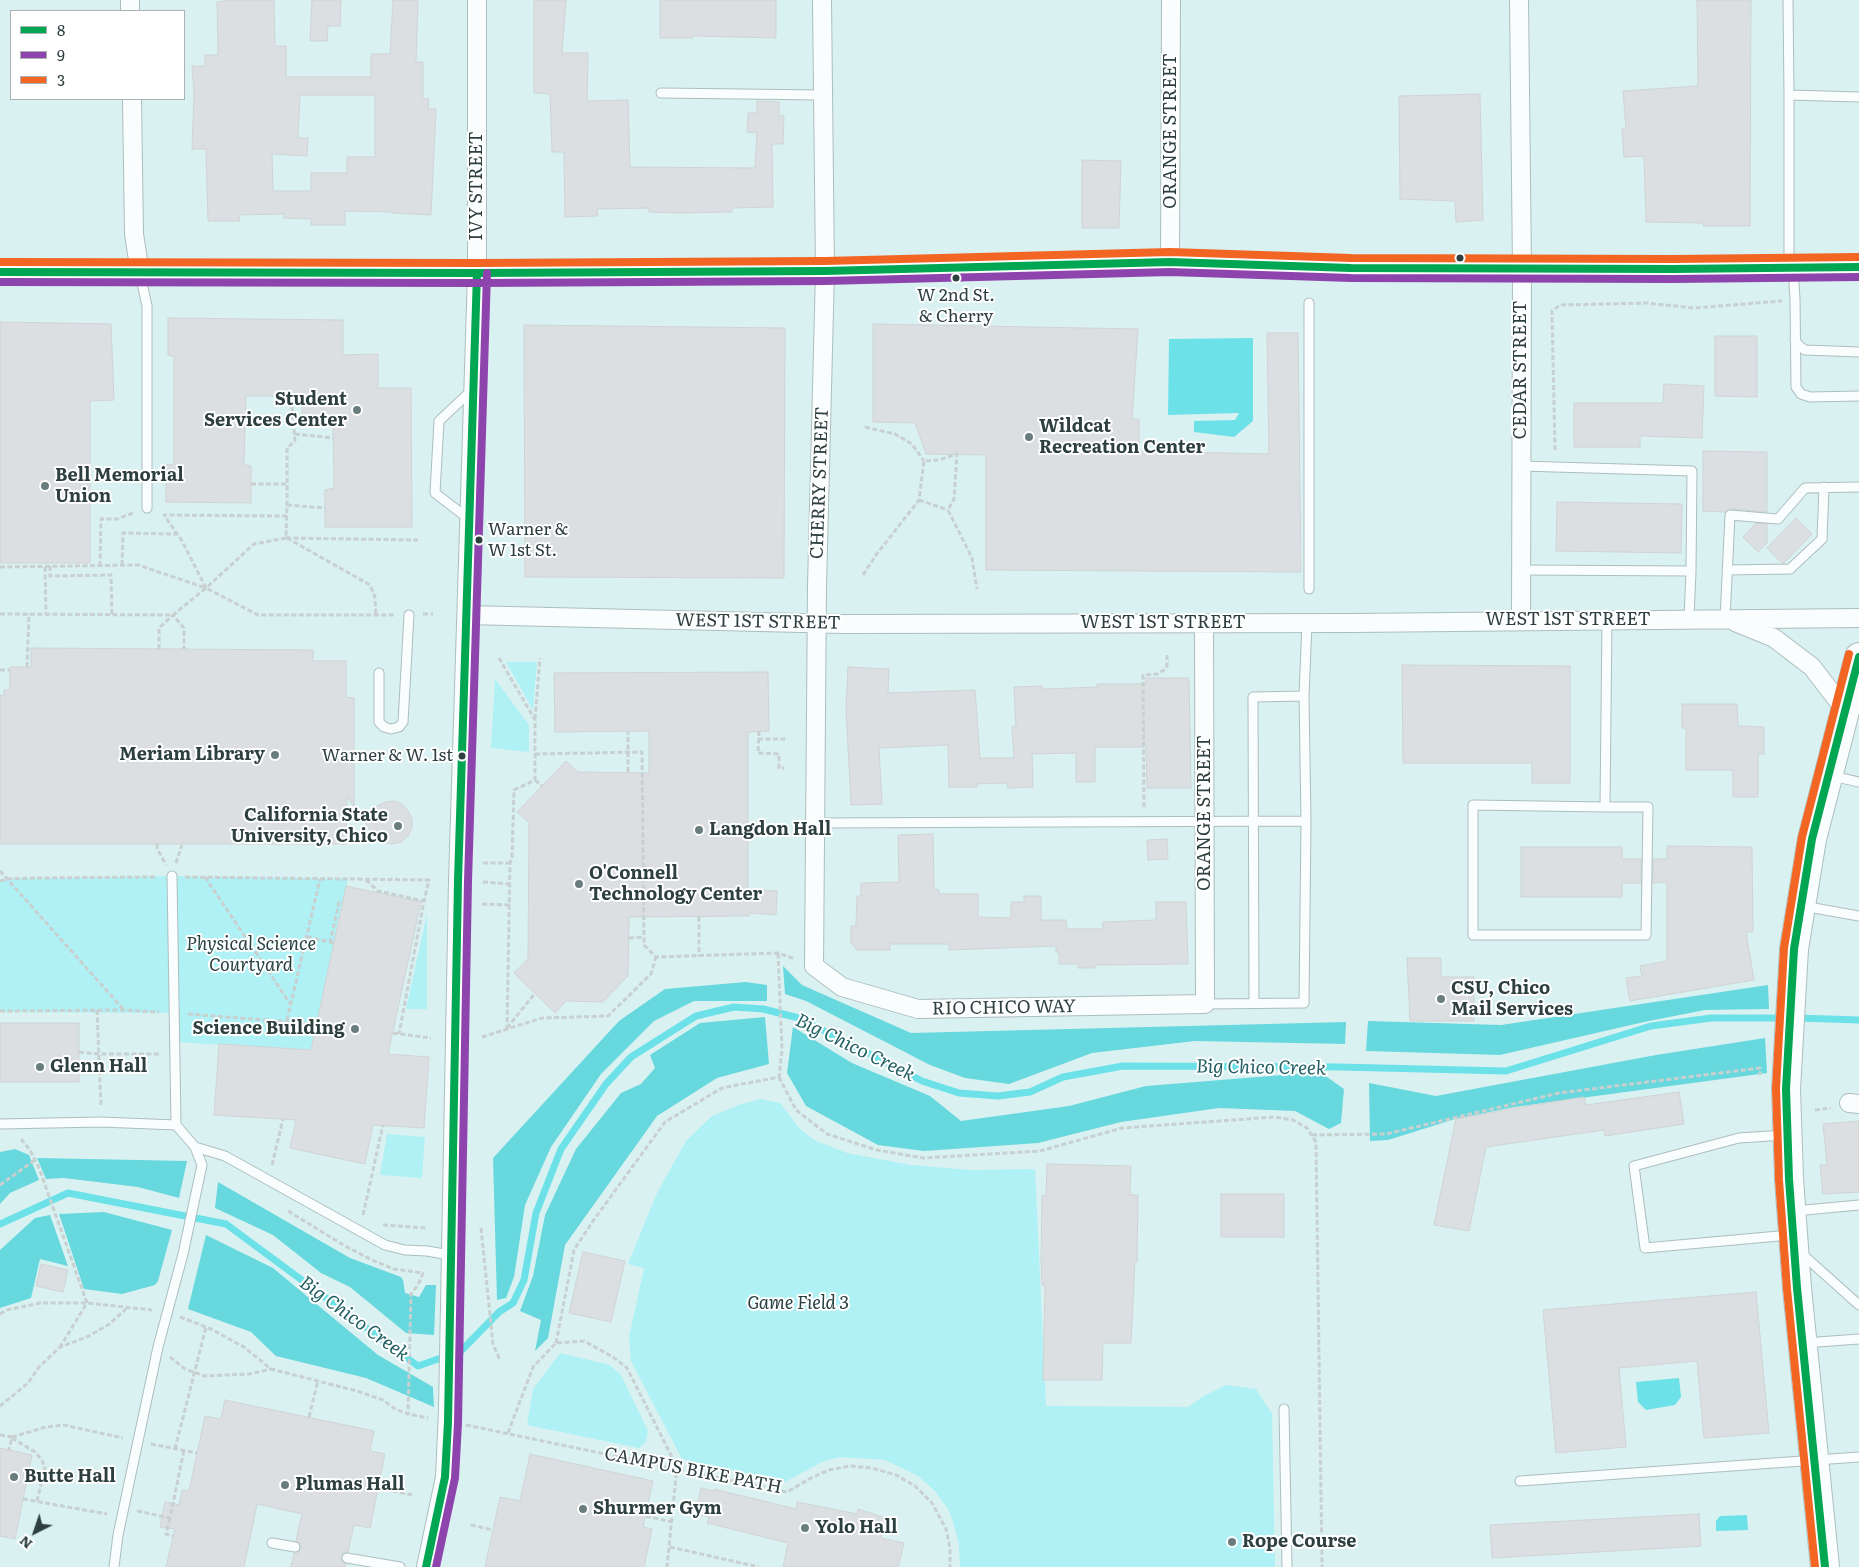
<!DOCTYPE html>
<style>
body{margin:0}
#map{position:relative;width:1859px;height:1567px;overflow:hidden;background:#daf1f2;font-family:Literata,serif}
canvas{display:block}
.legend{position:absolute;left:10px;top:10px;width:175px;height:90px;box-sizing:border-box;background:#fff;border:1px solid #abb2b3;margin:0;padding:6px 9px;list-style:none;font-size:15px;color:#2e3f40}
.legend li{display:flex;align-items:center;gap:10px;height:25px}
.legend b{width:25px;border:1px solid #abb2b3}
.north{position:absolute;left:10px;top:1507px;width:50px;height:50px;-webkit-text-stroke:4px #fff;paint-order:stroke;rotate:221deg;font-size:14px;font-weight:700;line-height:20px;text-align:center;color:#2e3f40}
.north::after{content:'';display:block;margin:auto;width:18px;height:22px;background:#2e3f40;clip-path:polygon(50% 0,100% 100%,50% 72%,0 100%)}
</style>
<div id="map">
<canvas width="1859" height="1567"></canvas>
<ul class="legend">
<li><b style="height:6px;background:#00a651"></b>8</li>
<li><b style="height:6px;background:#8e44ad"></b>9</li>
<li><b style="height:6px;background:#f26522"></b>3</li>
</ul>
<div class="north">N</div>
</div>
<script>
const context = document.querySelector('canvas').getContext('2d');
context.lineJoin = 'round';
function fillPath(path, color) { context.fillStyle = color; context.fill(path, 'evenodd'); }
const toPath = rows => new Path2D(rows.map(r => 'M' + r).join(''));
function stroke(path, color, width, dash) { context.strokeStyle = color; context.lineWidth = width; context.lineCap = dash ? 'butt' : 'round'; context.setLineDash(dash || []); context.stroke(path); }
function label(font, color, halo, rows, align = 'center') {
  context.font = font + ' Literata,serif'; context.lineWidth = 4; context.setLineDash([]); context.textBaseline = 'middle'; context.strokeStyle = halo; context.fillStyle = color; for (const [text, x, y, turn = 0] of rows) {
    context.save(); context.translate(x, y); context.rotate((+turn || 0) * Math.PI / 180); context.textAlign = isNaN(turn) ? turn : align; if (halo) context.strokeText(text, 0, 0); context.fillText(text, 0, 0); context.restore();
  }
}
fillPath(toPath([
 [506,662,537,662,533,710],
 [495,679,529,725,529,752,491,748],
 [172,876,348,879,311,1050,174,1042,174,1013,0,1012,0,882,8,879],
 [427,914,427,1009,406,1009],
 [761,1099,780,1103,799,1128,814,1140,847,1153,911,1165,970,1170,1035,1169,1046,1406,1188,1407,1202,1397,1226,1385,1256,1389,1272,1414,1275,1567,960,1567,959,1544,953,1522,948,1509,935,1491,918,1476,885,1460,840,1457,822,1462,785,1482,682,1459,631,1361,629,1337,644,1268,628,1264,657,1193,686,1141,712,1116,741,1104],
 [387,1134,425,1137,422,1178,380,1175],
 [560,1353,610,1365,621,1375,648,1431,646,1442,639,1448,527,1425,533,1389]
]), '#aff1f5');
fillPath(toPath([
 [783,966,802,985,911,1033,1346,1022,1345,1044,1195,1041,1092,1053,1009,1084,965,1078,930,1065,806,1001,785,994],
 [746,982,767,985,767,1001,694,1001,654,1021,601,1074,551,1147,525,1205,514,1277,506,1298,497,1300,493,1158,619,1021,665,989],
 [1768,985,1769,1009,1705,1010,1644,1022,1500,1055,1366,1051,1368,1021,1501,1025],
 [765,1017,769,1064,717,1078,657,1116,565,1245,548,1338,535,1351,541,1320,520,1311,533,1276,545,1215,576,1149,621,1093,641,1084,655,1068,650,1055,700,1023],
 [793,1027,852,1063,930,1096,961,1121,1069,1106,1146,1086,1320,1072,1344,1089,1341,1123,1329,1129,1295,1111,1219,1108,1121,1122,1038,1143,924,1151,878,1145,806,1106,787,1073],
 [1765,1038,1767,1073,1514,1107,1455,1119,1388,1140,1370,1141,1369,1083,1436,1096,1656,1055],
 [15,1149,29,1155,39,1180,10,1193,0,1204,0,1152],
 [37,1158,187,1161,179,1198,138,1187,64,1178,46,1179],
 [218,1182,350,1258,401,1277,403,1280,405,1293,419,1297,426,1285,436,1285,434,1335,406,1333,350,1287,321,1273,273,1235,215,1208],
 [104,1212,172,1230,158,1281,155,1285,122,1294,84,1289,59,1214],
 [50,1215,68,1266,40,1259,31,1298,0,1308,0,1250,35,1218],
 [206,1235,273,1268,378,1355,433,1387,434,1407,366,1378,276,1356,251,1332,188,1309]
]), '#67d8dd');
fillPath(toPath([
 [1253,338,1253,421,1234,437,1194,432,1194,421,1235,420,1239,413,1168,415,1169,339],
 [1679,1378,1681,1397,1675,1405,1646,1410,1638,1402,1636,1382],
 [1747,1515,1748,1530,1716,1531,1716,1521,1720,1516]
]), '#6ce1e8');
stroke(toPath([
 [1797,1018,1859,1020],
 [0,1224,68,1193,226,1224,418,1366,461,1351,499,1312,513,1303,524,1280,536,1213,561,1149,606,1084,631,1057,696,1016,734,1007,763,1009,799,1018,922,1081,959,1093,998,1096,1030,1092,1063,1077,1123,1066,1339,1067,1506,1071,1651,1026,1711,1018,1786,1018]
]), '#6ce1e8', 7);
const building = toPath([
 [233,0,274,0,275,46,286,46,286,77,371,77,371,54,390,54,393,0,418,0,416,62,423,62,423,99,429,99,428,109,436,109,431,215,393,213,393,212,345,211,345,225,311,225,311,219,284,218,284,214,239,215,240,221,208,221,206,149,192,149,194,95,192,66,205,66,205,55,218,55,217,2,233,0],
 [300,95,375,95,375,157,347,157,347,173,311,173,311,191,273,191,272,154,307,156,308,138,298,138,300,95],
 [312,0,341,0,340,26,328,26,327,41,310,41,312,0],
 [534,0,566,0,562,53,588,53,587,101,628,100,630,167,755,168,757,133,747,132,748,113,757,113,757,101,779,102,779,116,784,116,783,144,772,144,773,207,732,208,732,212,679,213,649,212,649,208,597,209,598,216,565,217,564,152,552,152,550,94,534,93,534,0],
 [660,0,776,0,776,38,693,36,693,38,660,38,660,0],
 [1697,0,1751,0,1750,226,1703,226,1703,223,1646,222,1644,156,1624,157,1622,129,1626,128,1623,91,1698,86,1697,0],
 [1480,94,1483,220,1456,222,1455,201,1400,199,1399,96,1480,94],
 [1082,160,1121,161,1119,228,1082,228,1082,160],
 [168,318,343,320,343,355,378,354,378,388,411,388,412,527,325,527,325,490,334,488,333,426,302,425,302,396,246,396,244,464,251,466,251,503,166,502,166,465,174,464,174,357,168,355,168,318],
 [0,322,111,324,114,400,90,401,90,563,0,563,0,322],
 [873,324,1138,329,1132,419,1139,419,1139,451,1269,454,1267,333,1298,333,1301,572,986,570,986,455,926,454,915,423,873,422,873,324],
 [524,325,785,328,784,578,525,577,524,325],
 [1715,336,1757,336,1757,397,1715,396,1715,336],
 [1664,384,1704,386,1702,438,1640,436,1640,447,1574,447,1574,403,1663,403,1664,384],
 [1703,451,1767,452,1767,512,1731,509,1725,512,1703,511,1703,451],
 [1557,502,1682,504,1681,553,1556,551,1557,502],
 [1796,518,1812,534,1784,563,1782,563,1767,548,1796,518],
 [1756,523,1767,524,1767,543,1758,552,1743,537,1756,523],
 [31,648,313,650,313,661,346,661,346,697,354,698,354,807,347,796,346,844,0,844,0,695,4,695,4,690,10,690,10,667,31,667,31,648],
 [1402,665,1570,666,1570,783,1532,783,1532,763,1403,763,1402,665],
 [848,667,889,669,888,693,975,690,980,758,1014,758,1012,727,1016,726,1014,687,1042,686,1043,689,1097,687,1097,684,1146,684,1145,678,1189,678,1191,788,1147,788,1146,747,1095,747,1095,782,1076,782,1076,753,1032,754,1033,787,1008,788,1007,783,977,784,977,787,949,787,948,745,879,748,882,804,851,805,846,708,848,667],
 [768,672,769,731,748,732,748,889,777,891,776,915,749,913,749,916,629,917,628,976,603,1002,566,1001,555,1013,514,973,528,959,529,823,517,812,566,761,578,772,649,773,649,731,555,732,554,673,768,672],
 [1682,704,1737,704,1738,726,1764,727,1764,754,1758,754,1758,797,1733,797,1733,770,1686,770,1686,728,1682,728,1682,704],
 [394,801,402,804,408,811,412,819,412,828,408,836,401,842,392,844,384,843,376,838,360,815,385,802,394,801],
 [933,834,934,888,939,890,939,894,978,894,978,917,1011,918,1011,902,1024,902,1024,896,1041,896,1041,920,1066,920,1067,929,1103,929,1103,922,1156,920,1156,902,1186,902,1188,964,1095,965,1095,968,1078,968,1078,964,1059,964,1059,952,1056,952,1056,946,949,950,949,944,890,944,890,950,857,950,851,943,851,926,856,926,857,896,861,896,861,883,899,882,898,835,933,834],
 [1167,839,1168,859,1148,860,1147,840,1167,839],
 [1667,846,1752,847,1753,932,1746,932,1754,980,1630,1001,1626,978,1642,976,1640,966,1667,961,1667,882,1653,883,1653,859,1667,859,1667,846],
 [1521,847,1622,847,1622,859,1641,859,1641,883,1622,883,1622,897,1521,897,1521,847],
 [346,886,421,902,388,1054,429,1057,424,1128,373,1125,365,1164,290,1148,296,1120,214,1115,219,1044,311,1050,346,886],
 [1407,958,1441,958,1441,977,1474,977,1474,1021,1410,1021,1407,958],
 [0,1023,79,1023,79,1082,0,1082,0,1023],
 [1679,1092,1684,1124,1605,1136,1604,1130,1486,1147,1469,1231,1434,1225,1456,1119,1515,1108,1584,1097,1586,1105,1679,1092],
 [1859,1121,1859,1192,1823,1194,1820,1165,1827,1165,1823,1124,1859,1121],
 [1047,1164,1131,1166,1130,1195,1138,1195,1137,1262,1135,1262,1131,1343,1103,1343,1102,1380,1043,1380,1045,1285,1042,1285,1041,1260,1042,1195,1046,1196,1047,1164],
 [1221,1194,1284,1194,1284,1237,1221,1237,1221,1194],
 [583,1252,625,1261,611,1322,569,1313,583,1252],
 [41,1264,68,1270,63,1292,36,1286,41,1264],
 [1756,1292,1769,1433,1704,1438,1697,1361,1619,1368,1626,1447,1556,1453,1543,1310,1756,1292],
 [225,1400,374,1431,370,1451,385,1454,370,1528,354,1525,348,1552,344,1552,341,1556,341,1561,346,1564,345,1567,291,1567,294,1553,298,1553,301,1549,301,1544,296,1541,302,1514,257,1504,244,1567,166,1567,175,1529,160,1527,165,1502,179,1505,182,1490,189,1491,205,1416,221,1419,225,1400],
 [0,1448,32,1455,15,1539,0,1536,0,1448],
 [530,1454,653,1481,643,1527,652,1529,644,1567,485,1567,500,1497,520,1501,530,1454],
 [701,1488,714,1491,714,1489,796,1509,797,1502,857,1514,858,1509,886,1518,881,1538,904,1543,898,1567,783,1567,788,1543,707,1523,709,1517,695,1514,701,1488],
 [1699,1514,1701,1546,1492,1558,1490,1525,1699,1514]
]);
fillPath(building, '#dbdfe1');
stroke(building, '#d0d3d4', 1);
const service = toPath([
 [1788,0,1789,95],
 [661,93,823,95],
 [1789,267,1789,95,1859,97],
 [1793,268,1795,299,1796,387,1801,394,1810,397,1859,396],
 [140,274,147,306,147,508],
 [1309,303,1309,589],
 [1795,339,1798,345,1805,350,1859,352],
 [1521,466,1692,471,1691,571],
 [470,520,435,493,439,421,472,390],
 [1521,570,1691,571,1689,619],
 [1727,570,1790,569,1822,539,1824,487],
 [1725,619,1730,515,1778,519,1805,488,1859,487],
 [379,673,379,722,384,727,391,729,399,727,403,722,409,615],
 [1304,696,1307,623],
 [1832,776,1859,782],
 [1605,807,1648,807,1646,935,1473,935,1473,805,1605,807,1607,619],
 [816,823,1306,821],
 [1803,906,1859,916],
 [1205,1004,1304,1003,1306,821,1304,696,1253,697,1254,1003],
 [0,1124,101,1122,176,1125],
 [1785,1135,1739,1138,1634,1166,1645,1248,1790,1235],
 [195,1147,225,1156,385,1245,405,1250,427,1251,450,1255],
 [1795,1211,1859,1205],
 [1801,1253,1859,1305],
 [1804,1343,1859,1339],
 [1284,1409,1287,1567],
 [1520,1481,1859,1457],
 [272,1543,295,1547],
 [347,1558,400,1567],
 [114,1567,118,1535,158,1347,183,1254,202,1165,195,1147,176,1125,172,876]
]);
const minor = toPath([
 [130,0,130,11],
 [822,0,825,271,817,586,814,966,842,987,918,1009,1205,1004,1204,623],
 [1519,0,1522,268,1521,620],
 [132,99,134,234,140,273],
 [1170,262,1171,0],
 [467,615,844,624,1353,623,1859,618],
 [1735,622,1774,638,1812,667,1845,710],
 [1849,1103,1859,1104],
 [426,1567,445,1477,448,1410,458,881,477,273,477,0]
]);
const tertiary = toPath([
 [0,272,477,273,825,271,1170,262,1351,268,1673,269,1859,267]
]);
const primary = toPath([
 [1825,1567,1797,1288,1789,1179,1786,1089,1794,949,1812,839,1859,657]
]);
stroke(service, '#acbebf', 11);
stroke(minor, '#acbebf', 20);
stroke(tertiary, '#acbebf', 25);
stroke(primary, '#acbebf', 30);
stroke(toPath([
 [865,427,895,434,912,444,924,461],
 [295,434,333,438],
 [1555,450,1552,311,1560,305,1647,303,1694,308,1782,301],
 [251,484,287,484],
 [919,500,948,510],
 [287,505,325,508],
 [287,516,164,515,182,541,206,588,254,544,286,538,287,505,287,448,295,441,291,396],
 [286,538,418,540],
 [287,538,370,585,375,597,376,616],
 [122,565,123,533,177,534],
 [50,566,50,576,111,575,112,615],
 [100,566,101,519,117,519,133,513],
 [0,567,138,565,206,588],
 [45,567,46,614],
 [863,575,876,555,919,500,924,461,939,460,957,454,954,499,948,510,972,558,977,589],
 [0,614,173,615,206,588,258,615,395,615],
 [423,614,433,614],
 [159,649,159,628,173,615,184,628,184,649],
 [499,658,535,720,535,780,514,790,512,857,510,863,507,1029],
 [27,667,29,614],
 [0,670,10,670],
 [535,719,540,658],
 [759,731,758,753,779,754,779,768,784,768],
 [758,739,785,739],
 [535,754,642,752,644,945,656,957,778,953,795,959],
 [628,772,628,732],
 [535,780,542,786],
 [1144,807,1143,675,1157,674,1164,670,1167,666,1167,653],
 [157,844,157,848,166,865],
 [176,863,182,845],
 [483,863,510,863],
 [0,871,124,1010],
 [185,877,429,880,424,901],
 [205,877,291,1005],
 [366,880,378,891,424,901,399,1034],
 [0,881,8,879,35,878,156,877],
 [483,882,510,884],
 [482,904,510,905],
 [699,917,699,956],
 [307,937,334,943],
 [629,938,644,937],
 [330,943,339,902,343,902],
 [97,1010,101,1106],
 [0,1011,124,1010,159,1012],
 [188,1014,317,1024],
 [287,1020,320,879],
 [507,1028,535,993],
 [393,1033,431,1038],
 [482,1037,542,1018,608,1016,651,974,656,957],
 [79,1052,99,1054,161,1054],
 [779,1077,796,1110,827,1134,877,1150,923,1158,1040,1151,1122,1128,1274,1117,1293,1120,1307,1128,1316,1142,1322,1567],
 [1815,1110,1831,1108],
 [1312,1135,1386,1134,1559,1093,1760,1068,1760,1075],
 [21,1139,30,1150,39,1168,87,1303,60,1347],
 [272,1165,283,1119],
 [0,1185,35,1160],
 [288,1211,345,1246,372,1260,394,1269,423,1273,418,1285,411,1294,408,1414],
 [363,1215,383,1125],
 [383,1225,427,1228],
 [481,1228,493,1344,500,1360],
 [0,1314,7,1310,40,1303,87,1303,152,1310],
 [180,1317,211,1329,244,1347,271,1369,357,1391,383,1400,395,1409,408,1414,428,1418],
 [556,1343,574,1250,593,1221,665,1122,722,1088,779,1077,782,1050,778,953],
 [170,1357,185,1369,205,1376,249,1374,271,1369],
 [0,1406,28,1383,39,1367,60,1347,87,1337,108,1325,126,1309],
 [309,1417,318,1380],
 [466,1425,787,1492,811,1478,829,1470,850,1466,872,1468,896,1475,915,1486,932,1503,946,1529,950,1548,950,1567],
 [508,1433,533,1367,556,1343,584,1341,613,1357,627,1368,677,1467,667,1567],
 [0,1435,12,1437,9,1450],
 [12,1437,46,1427,64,1425,123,1438],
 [12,1438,35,1452,41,1459,45,1467,37,1501],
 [151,1444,197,1453],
 [175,1449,206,1327],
 [378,1488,412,1495],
 [23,1499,107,1514],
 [137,1511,170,1518,184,1450],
 [646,1516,672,1522],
 [170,1518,166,1534,173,1536],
 [471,1525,493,1530],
 [670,1547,759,1567]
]), '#c8d0d0', 3, [5, 2.5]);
stroke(service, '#f9fdfd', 9);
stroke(minor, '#f9fdfd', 18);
stroke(tertiary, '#f9fdfd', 22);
stroke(primary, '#f9fdfd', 28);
stroke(toPath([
 [0,272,477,273,825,271,1170,262,1351,268,1673,269,1859,267],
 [426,1567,445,1477,448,1422,458,881,477,273],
 [1825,1567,1797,1288,1789,1179,1786,1089,1794,949,1812,839,1859,657]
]), '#00a651', 8);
stroke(toPath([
 [0,282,477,283,825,281,1170,272,1351,278,1673,279,1859,277],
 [436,1567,455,1478,458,1423,468,881,487,273]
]), '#8e44ad', 8);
stroke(toPath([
 [0,262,477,263,825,261,1170,252,1351,258,1673,259,1859,257],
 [1815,1567,1787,1289,1779,1180,1776,1088,1784,948,1802,837,1849,654]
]), '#f26522', 8);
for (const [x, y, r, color] of [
 [1460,258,4.5,"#2e3f40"],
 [956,278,4.5,"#2e3f40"],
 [357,410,5,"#6a7d7e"],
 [1029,437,5,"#6a7d7e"],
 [45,486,5,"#6a7d7e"],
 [479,540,4.5,"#2e3f40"],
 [275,755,5,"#6a7d7e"],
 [462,756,4.5,"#2e3f40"],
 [398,826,5,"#6a7d7e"],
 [699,830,5,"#6a7d7e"],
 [579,884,5,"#6a7d7e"],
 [1441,999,5,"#6a7d7e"],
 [355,1029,5,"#6a7d7e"],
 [40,1067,5,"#6a7d7e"],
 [14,1477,5,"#6a7d7e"],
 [285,1485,5,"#6a7d7e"],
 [583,1509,5,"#6a7d7e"],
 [805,1528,5,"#6a7d7e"],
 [1232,1542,5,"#6a7d7e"]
]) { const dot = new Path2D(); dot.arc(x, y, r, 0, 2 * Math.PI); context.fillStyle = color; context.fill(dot); stroke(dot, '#fff', 2); }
label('17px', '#2e3f40', '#fff', [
 ["W 2nd St.",956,296],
 ["& Cherry",956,317],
 ["Warner &",488,530,"left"],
 ["W 1st St.",488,551,"left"],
 ["Warner & W. 1st",453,756,"right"]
]);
label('18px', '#2e3f40', '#fff', [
 ["ORANGE STREET",1171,131,-90],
 ["IVY STREET",477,186,-90],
 ["CEDAR STREET",1521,370,-90],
 ["CHERRY STREET",820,483,-88],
 ["WEST 1ST STREET",1568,620],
 ["WEST 1ST STREET",758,622,1],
 ["WEST 1ST STREET",1163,623],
 ["ORANGE STREET",1205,813,-90],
 ["RIO CHICO WAY",1004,1008,-1],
 ["CAMPUS BIKE PATH",693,1471,11]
]);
label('bold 18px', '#2e3f40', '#fff', [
 ["Student",347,400,"right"],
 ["Services Center",347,421,"right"],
 ["Wildcat",1039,427],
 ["Recreation Center",1039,448],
 ["Bell Memorial",55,476],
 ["Union",55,497],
 ["Meriam Library",265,755,"right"],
 ["California State",388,816,"right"],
 ["University, Chico",388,837,"right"],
 ["Langdon Hall",709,830],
 ["O'Connell",589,874],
 ["Technology Center",589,895],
 ["CSU, Chico",1451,989],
 ["Mail Services",1451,1010],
 ["Science Building",345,1029,"right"],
 ["Glenn Hall",50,1067],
 ["Butte Hall",24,1477],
 ["Plumas Hall",295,1485],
 ["Shurmer Gym",593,1509],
 ["Yolo Hall",815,1528],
 ["Rope Course",1242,1542]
], 'left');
label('italic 18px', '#284143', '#fff', [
 ["Physical Science",251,945],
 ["Courtyard",251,966],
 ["Game Field 3",798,1304]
]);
label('italic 19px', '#236064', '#fff', [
 ["Big Chico Creek",855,1048,26],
 ["Big Chico Creek",1261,1068,1],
 ["Big Chico Creek",354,1319,36]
]);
</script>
